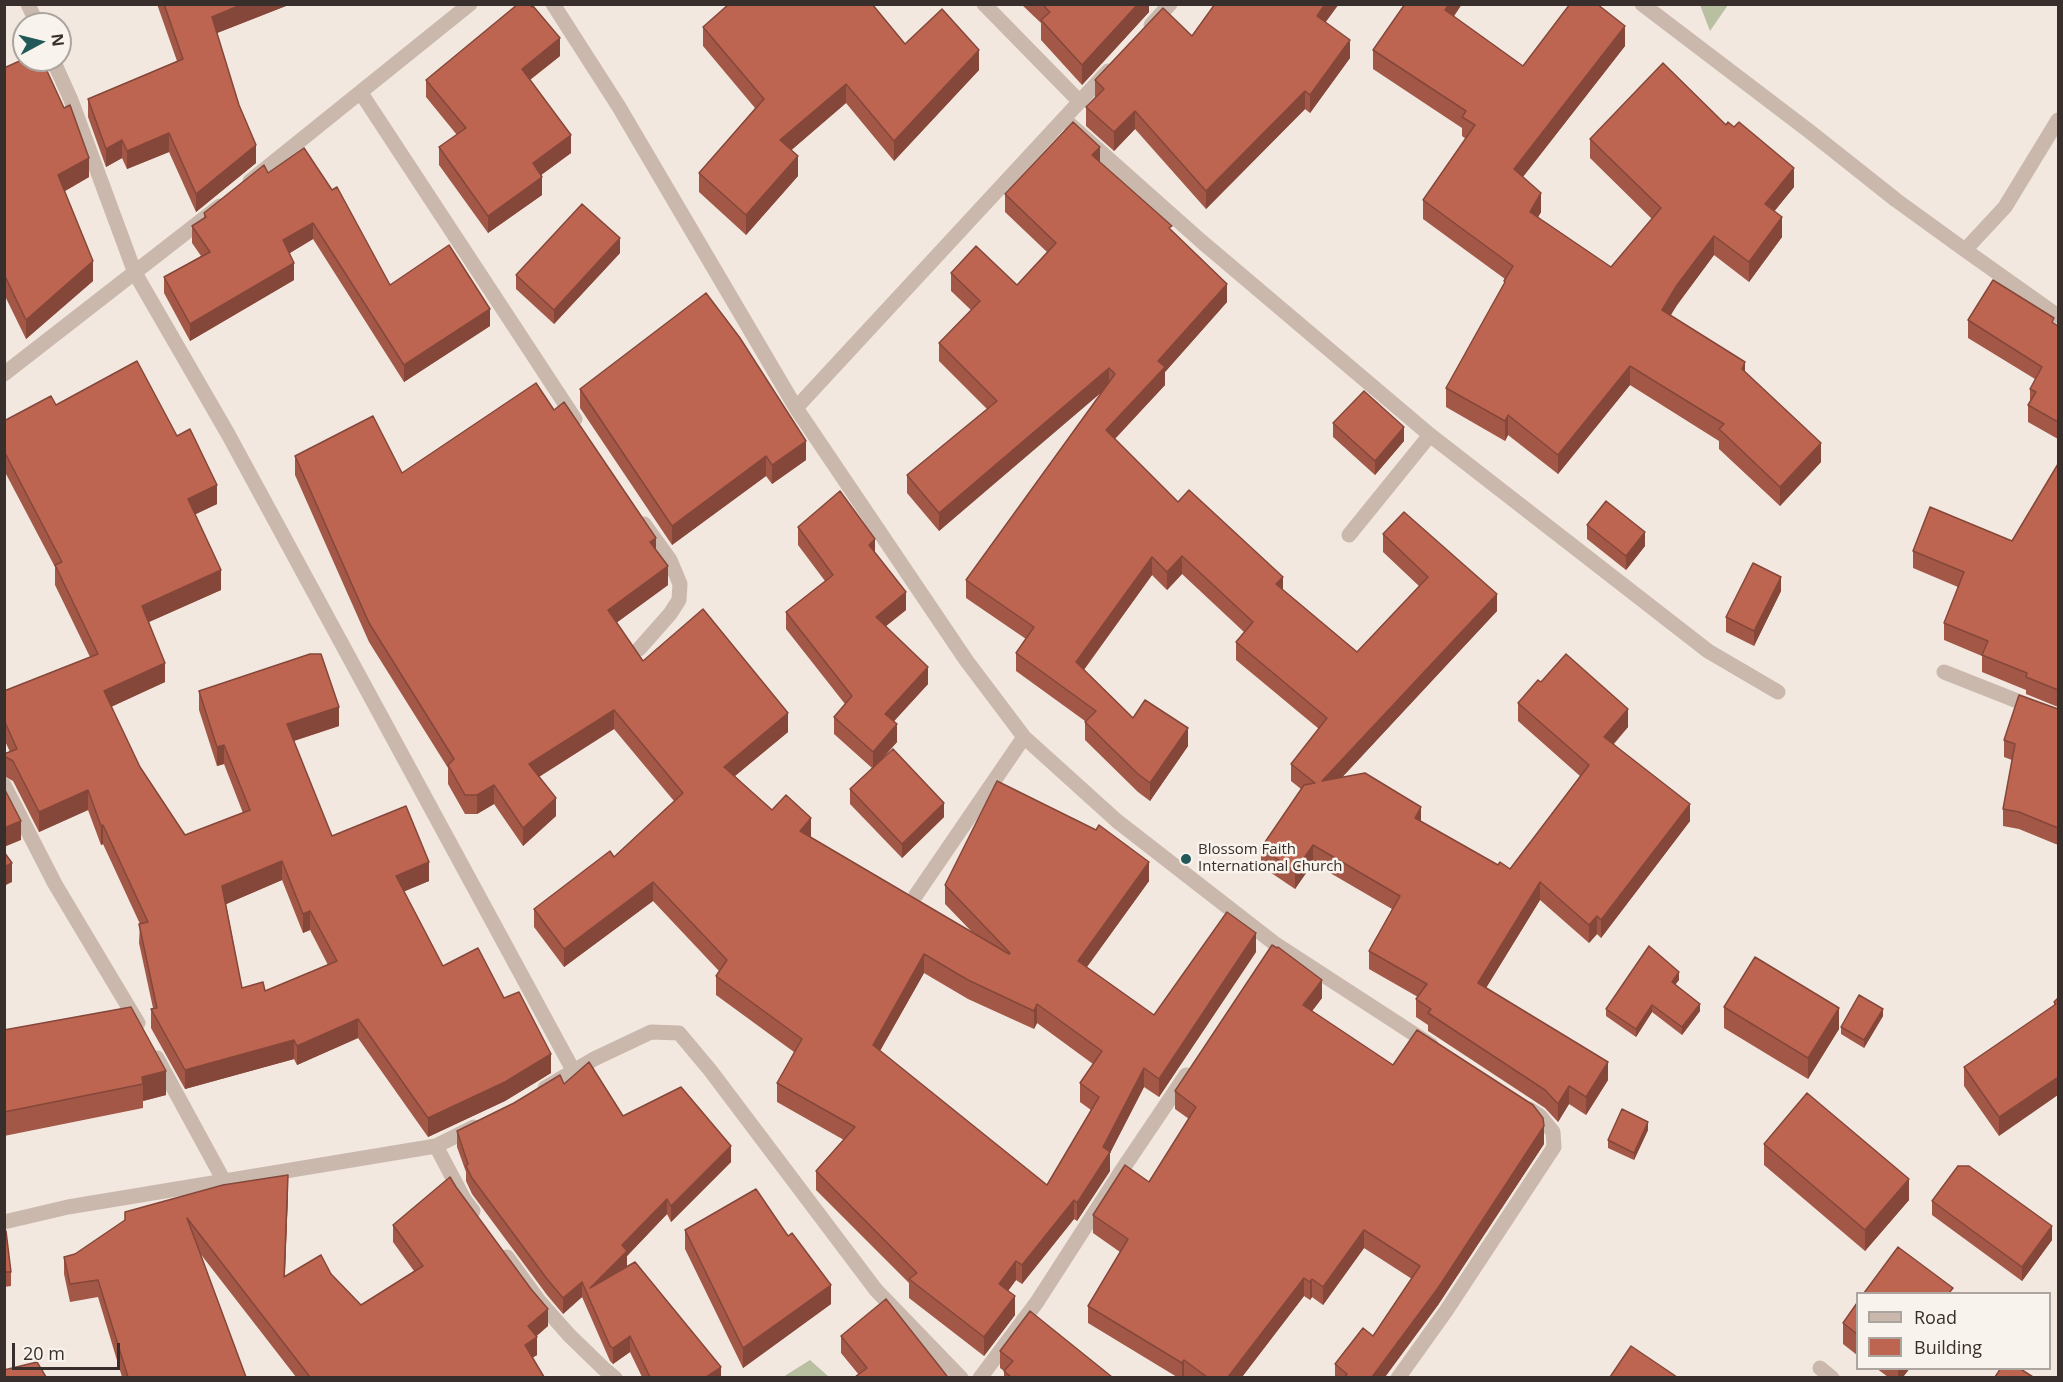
<!DOCTYPE html>
<style>
body{margin:0}
#map{position:relative;width:2063px;height:1382px;overflow:hidden;background:#f2e8e0;font-family:"Open Sans",sans-serif}
canvas{display:block}
.frame{position:absolute;inset:0;border:6px solid #382e2b;pointer-events:none}
.legend{position:absolute;left:1856px;top:1292px;width:195px;height:78px;box-sizing:border-box;background:#f9f3ed;border:2px solid #aca49f;margin:0;padding:8px 10px;list-style:none;font-size:18px;color:#382e2b}
.legend li{display:flex;align-items:center;gap:12px;height:30px}
.legend b{width:30px;border:2px solid #aca49f}
.north{position:absolute;left:12px;top:12px;width:60px;height:60px;box-sizing:border-box;background:#f9f3ed;border:2px solid #aca49f;border-radius:50%;rotate:83deg;font-size:16px;font-weight:700;line-height:24px;text-align:center;color:#382e2b}
.north::after{content:'';display:block;margin:auto;width:21px;height:27px;background:#235858;clip-path:polygon(50% 0,100% 100%,50% 72%,0 100%)}
.scale{position:absolute;left:12px;top:1343px;width:108px;height:27px;box-sizing:border-box;border:3px solid #382e2b;border-top:0;padding-left:8px;font-size:18px;line-height:21px;white-space:nowrap;color:#382e2b;-webkit-text-stroke:4px #f9f3ed;paint-order:stroke}
</style>
<div id="map">
<canvas width="2063" height="1382"></canvas>
<div class="frame"></div>
<ul class="legend">
<li><b style="height:8px;background:#cab8ad"></b>Road</li>
<li><b style="height:16px;background:#be6552"></b>Building</li>
</ul>
<div class="north">N</div>
<div class="scale">20 m</div>
</div>
<script>
const context = document.querySelector('canvas').getContext('2d');
context.lineJoin = 'round';
function fillPath(path, color) { context.fillStyle = color; context.fill(path, 'evenodd'); }
const toPath = rows => new Path2D(rows.map(r => 'M' + r).join(''));
function stroke(path, color, width, dash) { context.strokeStyle = color; context.lineWidth = width; context.lineCap = dash ? 'butt' : 'round'; context.setLineDash(dash || []); context.stroke(path); }
function label(font, color, halo, rows, align = 'center') {
  context.font = font + ' "Open Sans",sans-serif'; context.lineWidth = 5; context.setLineDash([]); context.textBaseline = 'middle'; context.strokeStyle = halo; context.fillStyle = color; for (const [text, x, y, turn = 0] of rows) {
    context.save(); context.translate(x, y); context.rotate((+turn || 0) * Math.PI / 180); context.textAlign = isNaN(turn) ? turn : align; if (halo) context.strokeText(text, 0, 0); context.fillText(text, 0, 0); context.restore();
  }
}
fillPath(toPath([
 [1700,5,1728,5,1710,31],
 [810,1360,829,1377,783,1377]
]), '#b8c0a1');
stroke(toPath([
 [28,4,37,24],
 [553,4,619,107,796,408,966,660,1024,737,1117,821,1274,943,1431,1045],
 [984,4,1080,102],
 [1642,4,1809,131,1896,200,1965,250,2005,207,2058,120],
 [1151,25,1170,4],
 [53,60,71,100,135,273,228,434,573,1070],
 [361,93,575,419],
 [1064,119,1201,241,1430,435,1708,651,1778,692],
 [250,181,470,4],
 [1965,250,2058,316],
 [4,374,220,206],
 [796,408,1108,71],
 [1349,535,1430,435],
 [639,649,670,614,679,600,680,584,670,560,644,524],
 [1944,672,2058,717],
 [4,785,55,884,138,1023],
 [916,895,1024,737],
 [157,1058,224,1181],
 [545,1088,594,1059,651,1032,679,1033,710,1070,876,1290,961,1378],
 [436,1146,464,1199,473,1211],
 [4,1222,68,1207,436,1146,474,1127],
 [507,1257,539,1301,569,1335,603,1368,615,1378],
 [1820,1368,1832,1378],
 [980,1378,1037,1302,1122,1170,1186,1075],
 [1398,1378,1446,1311,1554,1147,1553,1132,1540,1116,1529,1109]
]), '#cab8ad', 15);
fillPath(toPath([
 [157,4,291,4,217,33,256,163,196,212,169,152,127,169,122,158,106,167,88,117,88,99,177,61],
 [1021,4,1149,4,1149,12,1082,85,1041,40,1041,23],
 [1454,17,1523,66,1625,46,1523,177,1541,212,1538,217,1611,267,1652,219,1590,158,1590,139,1726,125,1794,187,1774,211,1782,237,1749,282,1714,255,1677,305,1670,315,1745,372,1821,462,1780,506,1719,449,1719,441,1630,385,1558,474,1508,435,1505,441,1446,407,1446,388,1504,285,1504,281,1505,279,1423,219,1423,200,1466,139,1462,136,1462,128,1373,69,1373,50],
 [1326,22,1350,58,1310,113,1305,109,1206,209,1135,129,1114,151,1086,126,1086,107,1095,98,1095,80,1192,36],
 [703,27,905,44,979,70,894,161,846,103,791,150,798,176,746,235,699,192,699,173,755,108,703,46],
 [560,56,530,80,571,153,541,175,542,195,488,233,439,165,439,147,457,135,426,97,426,80],
 [4,68,89,177,65,191,93,281,26,339,4,294],
 [2058,153,2058,177,2057,176,2057,156],
 [1100,163,1172,231,1227,302,1165,372,1165,385,1115,439,1178,502,1357,652,1419,586,1383,552,1383,534,1497,611,1342,777,1498,865,1510,869,1580,776,1518,721,1518,703,1541,682,1628,727,1614,744,1690,821,1601,938,1597,934,1589,943,1540,900,1486,988,1608,1080,1586,1115,1569,1104,1558,1122,1545,1108,1428,1031,1428,1025,1416,1017,1416,999,1418,997,1369,969,1369,951,1392,909,1313,863,1295,889,1261,866,1261,848,1301,789,1291,781,1291,764,1319,729,1236,660,1236,642,1244,632,1182,574,1167,590,1152,575,1084,670,1133,718,1188,746,1150,801,1138,792,1085,740,1085,721,1016,671,1016,653,1026,639,966,598,966,580,1104,389,939,531,907,493,907,475,987,409,939,361,939,343,971,310,951,291,951,273,1017,285,1047,252,1005,212,1005,194],
 [268,173,390,285,490,326,404,382,313,239,290,253,294,280,190,341,164,293,164,277,201,256,192,243,192,226,204,218,204,213],
 [620,253,554,324,516,289,516,275],
 [1968,320,2054,323,2058,326,2058,439,2028,422,2028,405,2030,402,2030,389,2035,379,1968,338],
 [580,389,806,460,772,484,766,476,672,545,580,408],
 [56,405,177,436,217,504,195,514,221,590,149,622,165,682,111,707,140,767,185,835,243,813,224,764,217,766,199,710,199,691,339,726,294,741,332,836,429,881,404,891,443,966,504,998,551,1073,505,1101,428,1137,358,1038,297,1065,294,1059,185,1089,151,1028,151,1009,153,1008,139,943,140,924,103,844,101,845,88,810,39,832,13,781,4,776,4,754,10,752,4,739,4,691,90,657,55,585,55,567,6,474,4,475,4,421],
 [282,880,303,933,310,930,328,965,265,991,242,988,226,904],
 [554,410,656,550,668,585,616,623,643,661,788,732,735,776,772,810,811,837,973,933,945,904,945,885,1149,881,1087,967,1154,1015,1256,952,1159,1097,1144,1087,1110,1153,1110,1171,1077,1221,1074,1219,1022,1284,1016,1280,1008,1291,1015,1315,984,1356,909,1298,909,1283,816,1190,816,1171,844,1140,777,1102,777,1083,794,1052,716,995,716,976,719,971,653,901,564,967,534,927,534,909,614,857,674,801,614,729,539,777,556,816,523,846,494,804,477,814,465,814,448,784,448,768,369,642,295,475,295,456,402,473],
 [924,973,968,999,1034,1029,1037,1023,1093,1064,1080,1083,1080,1102,1091,1110,1047,1185,880,1051],
 [1333,423,1404,441,1375,475,1333,437],
 [2058,464,2058,707,2026,694,2026,690,1982,672,1982,656,1944,640,1944,623,1958,587,1913,568,1913,551,2012,541],
 [1587,525,1645,546,1626,570,1587,539],
 [798,527,875,553,906,610,886,626,928,684,894,721,897,742,879,762,944,817,902,858,850,804,850,789,872,768,834,734,834,717,845,704,786,629,786,612,825,581,798,545],
 [1781,591,1754,646,1726,632,1726,617],
 [2058,709,2058,845,2019,829,2003,826,2003,809,2012,760,2004,757,2004,740],
 [1679,980,1675,984,1700,1011,1682,1035,1652,1012,1636,1037,1606,1016,1606,1009],
 [1322,998,1312,1011,1393,1065,1544,1144,1438,1305,1385,1377,1335,1377,1335,1364,1373,1336,1412,1279,1364,1248,1323,1305,1312,1297,1310,1300,1304,1296,1242,1377,1177,1377,1088,1323,1088,1306,1120,1252,1093,1233,1093,1215,1149,1182,1189,1119,1175,1109,1175,1091],
 [2058,998,1999,1136,1964,1086,1964,1067,2054,1006,2054,1002],
 [131,1007,166,1095,143,1101,143,1108,4,1136,4,1030],
 [1724,1007,1839,1029,1808,1079,1724,1028],
 [1883,1016,1864,1048,1841,1034,1841,1027],
 [564,1084,623,1116,731,1162,671,1222,667,1214,627,1256,627,1266,721,1377,642,1377,630,1352,613,1364,610,1361,582,1297,563,1314,547,1295,472,1194,466,1181,466,1172,457,1147,457,1131],
 [1648,1130,1634,1160,1608,1148,1608,1140],
 [1764,1144,1909,1200,1865,1251,1764,1165],
 [456,1187,548,1326,536,1336,537,1355,532,1358,544,1377,296,1377,199,1252,246,1377,122,1377,98,1297,70,1302,64,1274,64,1257,75,1254,125,1221,125,1212,288,1193,285,1276,331,1274,361,1305,414,1271,393,1242,393,1225],
 [1932,1201,2052,1240,2022,1281,1932,1215],
 [685,1230,831,1304,743,1368,685,1249],
 [4,1232,11,1272,11,1286,4,1287],
 [1857,1303,1857,1355,1843,1344,1843,1323],
 [841,1336,947,1377,859,1375,841,1353],
 [1000,1351,1112,1377,1004,1377,1004,1371,1000,1368],
 [1876,1368,1910,1368,1903,1377,1888,1377]
]), '#a35747');
fillPath(toPath([
 [243,4,291,4,212,35,212,17],
 [1138,4,1149,4,1149,12,1082,85,1082,65],
 [1325,4,1339,4,1317,34,1317,16],
 [1449,4,1462,4,1445,30,1445,10],
 [1625,26,1625,46,1514,188,1514,169],
 [560,38,560,56,522,86,522,69],
 [1350,40,1350,58,1310,113,1310,95],
 [979,50,979,70,894,161,894,141],
 [846,84,846,103,780,160,780,140],
 [1305,91,1305,109,1206,209,1206,191],
 [1135,111,1135,129,1114,151,1114,132],
 [169,133,169,152,127,169,127,151],
 [571,135,571,153,533,181,533,163],
 [122,140,122,158,106,167,106,149],
 [256,145,256,163,196,212,196,194],
 [1100,147,1100,165,1092,155],
 [798,156,798,176,746,235,746,215],
 [89,158,89,177,58,195,58,175],
 [1794,168,1794,187,1765,223,1765,204],
 [542,177,542,195,488,233,488,216],
 [1541,193,1541,212,1530,231,1530,212],
 [1782,217,1782,237,1749,282,1749,262],
 [313,223,313,239,283,257,283,240],
 [1714,236,1714,255,1677,305,1662,330,1662,310,1677,285],
 [620,238,620,253,554,324,554,310],
 [93,261,93,281,26,339,26,320],
 [294,263,294,280,190,341,190,324],
 [1227,284,1227,302,1165,372,1165,385,1106,448,1106,430,1158,361],
 [490,309,490,326,404,382,404,365],
 [1745,362,1745,382,1742,369],
 [1630,366,1630,385,1558,474,1558,455],
 [1109,368,1109,386,939,531,939,513],
 [1508,415,1508,435,1505,441,1505,421],
 [1404,427,1404,441,1375,475,1375,461],
 [806,441,806,460,772,484,772,465],
 [1821,443,1821,462,1780,506,1780,487],
 [6,455,6,474,4,475,4,456],
 [766,456,766,476,672,545,672,526],
 [217,485,217,504,188,518,188,499],
 [1645,532,1645,546,1626,570,1626,556],
 [656,538,656,557,650,542],
 [875,539,875,557,869,545],
 [1182,556,1182,574,1167,590,1167,572],
 [1152,557,1152,575,1076,680,1076,662],
 [668,566,668,585,608,629,608,610],
 [221,570,221,590,142,625,142,606],
 [1283,577,1283,595,1276,584],
 [1781,577,1781,591,1754,646,1754,631],
 [906,592,906,610,876,634,876,617],
 [1497,594,1497,611,1322,799,1322,781],
 [165,663,165,682,104,710,104,691],
 [928,667,928,684,885,731,885,714],
 [339,707,339,726,287,743,287,724],
 [1628,709,1628,727,1604,754,1604,737],
 [614,710,614,729,529,783,529,764],
 [788,713,788,732,724,785,724,767],
 [897,724,897,742,873,769,873,752],
 [1188,728,1188,746,1150,801,1150,783],
 [224,745,224,764,217,766,217,747],
 [494,785,494,804,477,814,477,795],
 [88,790,88,810,39,832,39,812],
 [556,798,556,816,523,846,523,828],
 [944,803,944,817,902,858,902,844],
 [1690,804,1690,821,1601,938,1601,920],
 [1421,807,1421,825,1415,818],
 [811,818,811,837,800,850,800,831],
 [21,821,21,840,4,847,4,828],
 [103,825,103,844,101,845,101,826],
 [1313,845,1313,863,1295,889,1295,871],
 [282,861,282,880,222,906,222,886],
 [429,862,429,881,396,895,396,876],
 [1149,862,1149,881,1078,979,1078,961],
 [12,863,12,882,4,886,4,867],
 [653,882,653,901,564,967,564,949],
 [1540,882,1540,900,1478,1001,1478,983],
 [310,911,310,930,303,933,303,914],
 [1597,916,1597,934,1589,943,1589,925],
 [1256,933,1256,952,1159,1097,1159,1079],
 [924,954,924,973,873,1063,873,1045],
 [1679,972,1679,980,1672,989,1672,982],
 [1322,980,1322,998,1303,1023,1303,1005],
 [1037,1004,1037,1023,1034,1029,1034,1011],
 [1700,1004,1700,1011,1682,1035,1682,1027],
 [1652,1005,1652,1012,1636,1037,1636,1029],
 [1839,1008,1839,1029,1808,1079,1808,1058],
 [1883,1009,1883,1016,1864,1048,1864,1040],
 [358,1019,358,1038,297,1065,297,1046],
 [294,1040,294,1059,185,1089,185,1070],
 [551,1054,551,1073,505,1101,428,1137,428,1118],
 [1608,1062,1608,1080,1586,1115,1586,1097],
 [1144,1068,1144,1087,1110,1153,1110,1171,1077,1221,1077,1203,1103,1147],
 [166,1071,166,1095,143,1101,143,1084,142,1077],
 [2058,1077,2058,1095,1999,1136,1999,1117],
 [1569,1086,1569,1104,1558,1122,1558,1104],
 [1648,1122,1648,1130,1634,1160,1634,1153],
 [1544,1126,1544,1144,1438,1305,1385,1377,1372,1377],
 [731,1146,731,1162,671,1222,671,1206],
 [288,1175,288,1193,284,1294,284,1277],
 [1909,1179,1909,1200,1865,1251,1865,1230],
 [667,1199,667,1214,627,1256,627,1266,590,1288,622,1245],
 [1074,1200,1074,1219,1022,1284,1022,1265],
 [2052,1226,2052,1240,2022,1281,2022,1267],
 [1364,1230,1364,1248,1323,1305,1323,1287],
 [1016,1261,1016,1280,999,1303,999,1284],
 [1304,1278,1304,1296,1242,1377,1228,1377],
 [1312,1279,1312,1297,1310,1300,1310,1282],
 [582,1282,582,1297,563,1314,563,1298],
 [831,1285,831,1304,743,1368,743,1348],
 [1015,1296,1015,1315,984,1356,984,1337],
 [548,1309,548,1326,531,1341,537,1337,537,1355,525,1362,525,1345,528,1326],
 [630,1336,630,1352,613,1364,613,1348],
 [1184,1360,1184,1377,1182,1377,1182,1363],
 [721,1367,721,1377,706,1377],
 [1898,1368,1910,1368,1903,1377,1898,1377]
]), '#854739');
const building = toPath([
 [164,4,243,4,212,17,239,105,256,145,196,194,169,133,127,151,122,140,106,149,88,99,183,59,164,4],
 [518,4,530,4,532,7,533,6,560,38,522,69,571,135,533,163,542,177,488,216,439,147,466,128,426,80,518,4],
 [729,4,872,4,905,44,942,9,979,50,894,141,846,84,780,140,798,156,746,215,699,173,764,99,703,27,729,4],
 [1042,4,1138,4,1082,65,1041,20,1050,12,1042,4],
 [1215,4,1325,4,1317,16,1350,40,1310,95,1305,91,1206,191,1135,111,1114,132,1086,107,1104,89,1095,80,1163,8,1192,36,1215,4],
 [1405,4,1449,4,1445,10,1523,66,1570,4,1597,4,1625,26,1514,169,1541,193,1530,212,1611,267,1661,208,1590,139,1663,63,1726,125,1728,122,1734,127,1739,122,1794,168,1765,204,1782,217,1749,262,1714,236,1677,285,1662,310,1745,362,1742,369,1821,443,1780,487,1719,429,1724,424,1630,366,1558,455,1508,415,1505,421,1446,388,1505,282,1504,281,1513,266,1423,200,1475,125,1462,117,1466,111,1373,50,1405,4],
 [24,59,24,60,42,60,64,108,70,105,89,158,58,175,93,261,26,320,4,274,4,68,24,59],
 [1073,122,1100,147,1092,155,1172,226,1169,228,1227,284,1158,361,1165,367,1106,430,1178,502,1189,490,1283,577,1276,584,1357,652,1428,577,1383,534,1404,512,1497,594,1322,781,1365,773,1421,807,1415,818,1498,865,1500,862,1510,869,1589,765,1518,703,1538,680,1541,682,1566,654,1628,709,1604,737,1690,804,1601,920,1597,916,1589,925,1540,882,1478,983,1608,1062,1586,1097,1569,1086,1558,1104,1545,1090,1428,1013,1431,1009,1416,999,1427,984,1369,951,1400,896,1313,845,1295,871,1261,848,1304,785,1315,783,1291,764,1327,718,1236,642,1253,622,1182,556,1167,572,1152,557,1076,662,1133,718,1145,700,1188,728,1150,783,1138,774,1085,722,1096,711,1016,653,1034,627,966,580,1115,374,1109,368,939,513,907,475,997,401,939,343,980,301,951,273,976,246,1017,285,1056,243,1005,194,1073,122],
 [304,148,332,190,337,187,390,285,449,245,490,309,404,365,313,223,283,240,294,263,190,324,164,277,210,252,192,226,206,217,204,213,264,165,268,173,304,148],
 [582,204,620,238,554,310,516,275,582,204],
 [1993,280,2054,318,2052,322,2058,326,2058,422,2028,405,2036,392,2030,389,2042,367,1968,320,1993,280],
 [706,293,740,338,806,441,772,465,766,456,672,526,580,389,706,293],
 [137,361,177,436,190,429,217,485,188,499,221,570,142,606,165,663,104,691,140,767,185,835,250,810,224,745,217,747,199,691,310,654,321,654,339,707,287,724,332,836,406,806,429,862,396,876,443,966,478,948,504,998,519,992,551,1054,505,1082,428,1118,358,1019,297,1046,294,1040,185,1070,151,1009,157,1008,139,924,148,922,103,825,101,826,88,790,39,812,13,761,4,756,4,754,17,749,4,720,4,691,98,654,55,565,62,562,6,455,4,456,4,421,51,396,56,405,137,361],
 [282,861,303,914,310,911,337,961,265,991,263,982,242,988,222,886,282,861],
 [536,383,554,410,564,402,656,538,650,542,668,566,608,610,643,661,703,609,788,713,724,767,772,810,786,795,811,818,800,831,1009,954,1010,953,945,885,997,781,1096,830,1099,825,1149,862,1078,961,1154,1015,1227,912,1256,933,1159,1079,1144,1068,1103,1147,1110,1152,1077,1203,1074,1200,1022,1265,1016,1261,999,1284,1015,1296,984,1337,909,1279,917,1273,816,1171,855,1127,777,1083,802,1039,716,976,727,960,653,882,564,949,534,909,610,851,614,857,683,793,614,710,529,764,556,798,523,828,494,785,477,795,465,795,448,765,454,759,369,623,295,456,373,416,402,473,536,383],
 [924,954,968,980,1034,1011,1037,1004,1102,1051,1080,1083,1099,1097,1047,1185,873,1045,924,954],
 [1364,391,1404,427,1375,461,1333,423,1364,391],
 [2058,464,2058,690,2026,677,2027,673,1982,655,1988,641,1944,623,1964,572,1913,551,1930,507,2012,541,2058,464],
 [840,491,875,539,869,545,906,592,876,617,928,667,885,714,897,724,873,752,834,717,852,696,786,612,833,575,798,527,840,491],
 [1606,501,1645,532,1626,556,1587,525,1606,501],
 [1753,563,1781,577,1754,631,1726,617,1753,563],
 [2019,695,2058,709,2058,828,2019,812,2003,809,2015,744,2004,740,2019,695],
 [893,749,944,803,902,844,850,789,893,749],
 [4,788,21,821,4,828,4,788],
 [4,852,12,863,4,867,4,852],
 [1272,945,1277,948,1278,947,1322,980,1303,1005,1393,1065,1417,1030,1533,1105,1543,1118,1544,1126,1438,1288,1372,1377,1345,1377,1347,1374,1335,1364,1363,1328,1373,1336,1420,1266,1364,1230,1323,1287,1312,1279,1310,1282,1304,1278,1228,1377,1207,1377,1184,1360,1182,1363,1088,1306,1128,1239,1093,1215,1125,1165,1149,1182,1196,1107,1175,1091,1272,945],
 [1649,946,1679,972,1672,982,1700,1004,1682,1027,1652,1005,1636,1029,1606,1009,1649,946],
 [1755,957,1839,1008,1808,1058,1724,1007,1755,957],
 [1859,995,1883,1009,1864,1040,1841,1027,1859,995],
 [2058,998,2058,1077,1999,1117,1964,1067,2056,1004,2054,1002,2058,998],
 [131,1007,166,1071,142,1077,143,1084,4,1112,4,1030,131,1007],
 [589,1062,623,1116,681,1087,731,1146,671,1206,667,1199,622,1245,627,1251,590,1288,635,1262,721,1367,706,1377,650,1377,630,1336,613,1348,610,1346,582,1282,563,1298,547,1279,472,1178,466,1166,468,1164,457,1131,514,1103,560,1075,564,1084,589,1062],
 [1807,1093,1909,1179,1865,1230,1764,1144,1807,1093],
 [1622,1109,1648,1122,1634,1153,1608,1140,1622,1109],
 [1958,1166,1969,1166,2052,1226,2022,1267,1932,1201,1958,1166],
 [288,1175,284,1277,321,1255,331,1274,361,1305,423,1266,393,1225,450,1177,456,1187,531,1289,548,1309,528,1326,537,1337,525,1345,544,1377,310,1377,187,1218,246,1377,128,1377,98,1280,70,1284,64,1257,75,1254,125,1220,125,1212,223,1185,288,1175],
 [756,1189,788,1236,792,1233,831,1285,743,1348,685,1230,756,1189],
 [6,1231,11,1272,4,1272,4,1232,6,1231],
 [1898,1247,1953,1288,1949,1293,1864,1293,1898,1247],
 [886,1299,947,1376,945,1377,855,1377,867,1368,841,1336,886,1299],
 [1857,1303,1857,1334,1843,1323,1857,1303],
 [1030,1311,1112,1377,1011,1377,1004,1371,1013,1361,1000,1351,1030,1311],
 [1631,1346,1677,1377,1610,1377,1631,1346],
 [37,1362,46,1377,4,1377,4,1370,37,1362],
 [2001,1368,2019,1368,2033,1377,1995,1377,2001,1368]
]);
fillPath(building, '#be6552');
stroke(building, '#854739', 1.5);
for (const [x, y, r, color] of [
 [1186,859,6,"#235858"]
]) { const dot = new Path2D(); dot.arc(x, y, r, 0, 2 * Math.PI); context.fillStyle = color; context.fill(dot); stroke(dot, '#f9f3ed', 2); }
label('15px', '#382e2b', '#f9f3ed', [
 ["Blossom Faith",1198,850],
 ["International Church",1198,867]
], 'left');
</script>
